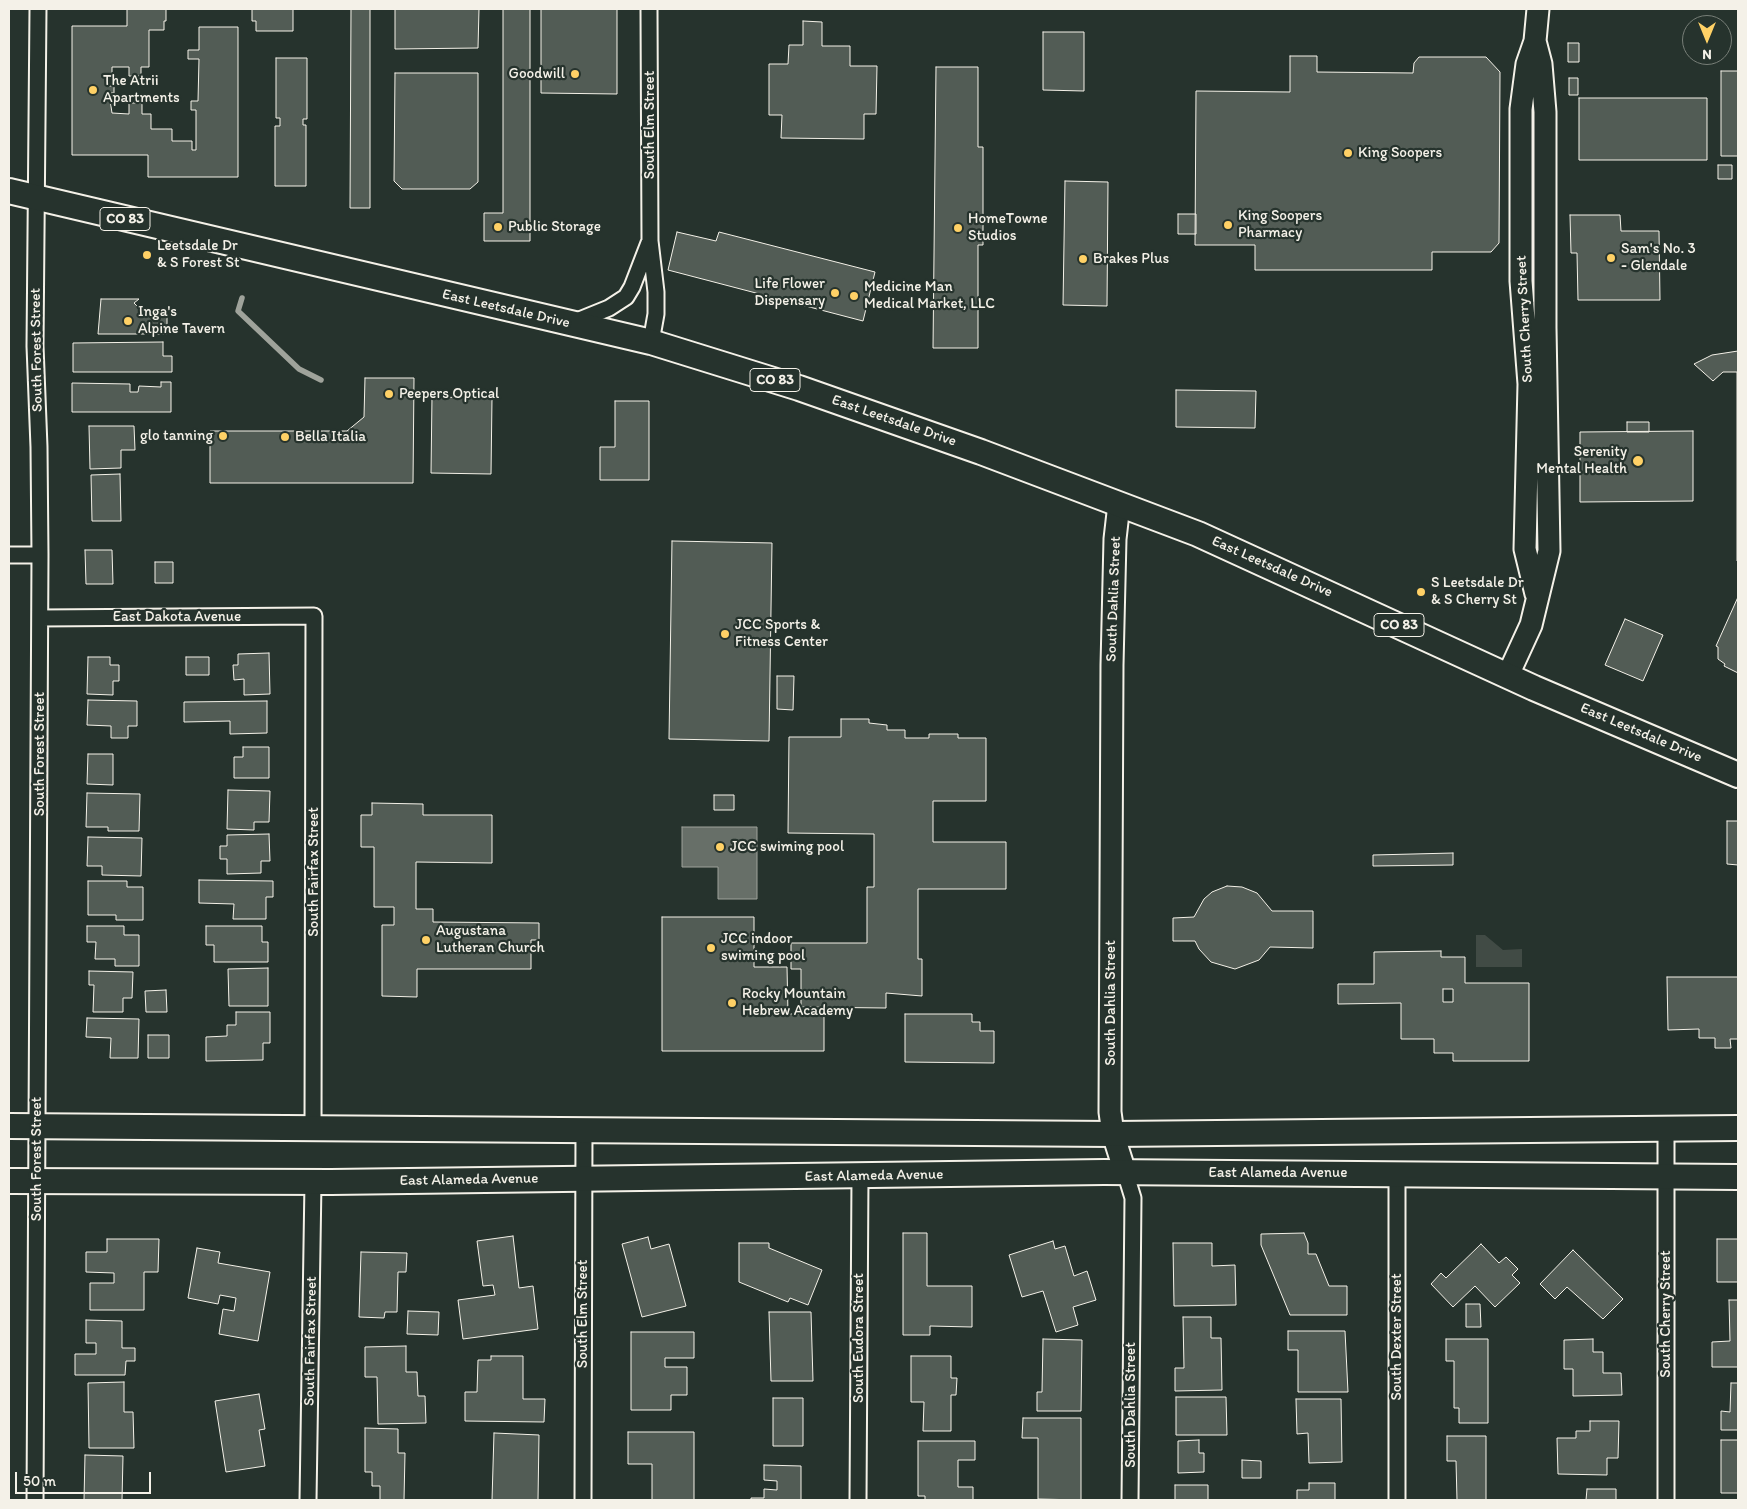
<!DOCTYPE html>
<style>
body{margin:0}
#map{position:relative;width:1747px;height:1509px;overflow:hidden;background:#26332d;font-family:Itim,sans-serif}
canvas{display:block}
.frame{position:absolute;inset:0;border:10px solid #f4f1e8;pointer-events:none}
.north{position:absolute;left:1682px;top:15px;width:50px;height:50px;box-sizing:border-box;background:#26332d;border:1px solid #787f78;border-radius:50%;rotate:180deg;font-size:14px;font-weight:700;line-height:20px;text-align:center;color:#f4f1e8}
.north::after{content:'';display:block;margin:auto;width:18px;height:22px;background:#ffd166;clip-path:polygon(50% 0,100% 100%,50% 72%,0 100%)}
.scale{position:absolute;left:15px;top:1472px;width:136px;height:22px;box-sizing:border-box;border:2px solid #f4f1e8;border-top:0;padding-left:6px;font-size:15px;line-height:18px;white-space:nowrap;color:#f4f1e8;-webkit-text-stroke:4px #26332d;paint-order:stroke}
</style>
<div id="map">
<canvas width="1747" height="1509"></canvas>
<div class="frame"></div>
<div class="north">N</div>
<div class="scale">50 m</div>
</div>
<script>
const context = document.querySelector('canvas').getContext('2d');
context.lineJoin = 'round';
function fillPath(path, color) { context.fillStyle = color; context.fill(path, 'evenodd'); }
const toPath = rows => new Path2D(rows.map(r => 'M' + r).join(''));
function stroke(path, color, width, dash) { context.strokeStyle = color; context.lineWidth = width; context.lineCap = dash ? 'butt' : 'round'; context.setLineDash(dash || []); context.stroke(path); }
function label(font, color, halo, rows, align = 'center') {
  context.font = font + ' Itim,sans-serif'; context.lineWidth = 4.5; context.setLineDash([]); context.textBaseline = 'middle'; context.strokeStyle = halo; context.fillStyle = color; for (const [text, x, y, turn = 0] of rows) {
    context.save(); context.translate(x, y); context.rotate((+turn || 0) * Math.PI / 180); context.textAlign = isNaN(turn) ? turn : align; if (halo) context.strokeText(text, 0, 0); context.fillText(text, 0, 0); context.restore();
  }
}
fillPath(toPath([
 [1476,935,1485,935,1503,950,1522,949,1522,967,1476,967]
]), '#414b45');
const water = toPath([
 [682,827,757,827,757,899,718,899,718,867,682,867,682,827]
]);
fillPath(water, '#676f68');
stroke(water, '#9fa39b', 1);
stroke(toPath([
 [242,298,238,311,299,369,321,380]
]), '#9fa39b', 5.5);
const building = toPath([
 [127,9,166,9,166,21,164,21,164,30,149,30,149,67,141,67,141,76,129,76,129,67,112,67,112,76,109,76,109,86,114,86,114,93,109,93,112,113,129,114,129,103,142,103,142,114,151,114,151,129,172,129,172,141,192,141,192,150,196,150,196,110,191,110,191,101,198,101,199,59,188,59,188,50,199,50,199,27,238,27,238,177,148,177,148,155,72,155,72,26,127,26,127,9],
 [252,9,293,9,293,31,256,31,256,21,252,21,252,9],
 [351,9,370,9,370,208,350,208,351,9],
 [395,9,479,9,478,48,395,49,395,9],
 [503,9,530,9,530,241,484,241,484,213,503,213,503,9],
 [541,9,617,9,617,94,541,93,541,9],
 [803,21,822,22,822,46,850,46,850,66,877,66,876,114,864,114,864,139,781,138,782,115,769,115,769,64,788,64,789,45,803,45,803,21],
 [1043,32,1084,32,1084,91,1043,90,1043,32],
 [1568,43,1579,43,1579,62,1568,62,1568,43],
 [1290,56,1317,56,1317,72,1413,73,1414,63,1419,57,1486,57,1500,72,1499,243,1491,252,1432,252,1432,270,1255,270,1255,245,1195,245,1196,91,1290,92,1290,56],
 [276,58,307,58,307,119,303,119,303,125,306,125,306,186,275,186,275,126,280,126,280,118,276,118,276,58],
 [936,67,978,67,978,147,983,147,983,245,978,245,978,348,933,348,936,67],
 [1721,71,1738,71,1738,156,1721,156,1721,71],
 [395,73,478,73,478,182,470,189,402,189,394,181,395,73],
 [1569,78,1578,78,1578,95,1569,95,1569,78],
 [1579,98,1707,98,1707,160,1579,160,1579,98],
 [1718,165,1732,165,1732,179,1718,179,1718,165],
 [1065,181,1108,182,1107,306,1063,305,1065,181],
 [1178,214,1196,214,1196,234,1178,234,1178,214],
 [1570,215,1620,215,1621,231,1659,231,1660,300,1578,300,1577,253,1571,253,1570,215],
 [677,232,716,241,719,232,875,272,863,321,668,270,677,232],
 [101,299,139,299,134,303,143,312,167,312,167,334,98,334,101,299],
 [163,342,163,356,172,356,172,372,73,372,73,343,163,342],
 [1738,351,1738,561,1737,561,1737,372,1723,372,1713,381,1694,364,1712,355,1738,351],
 [365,378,414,378,413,483,210,483,210,431,347,431,364,417,365,378],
 [161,382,171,382,171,412,72,412,72,383,130,384,130,392,138,392,139,386,161,387,161,382],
 [1176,390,1256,391,1255,428,1176,427,1176,390],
 [432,397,492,398,491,474,431,473,432,397],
 [615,401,649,401,649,480,600,480,600,447,615,447,615,401],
 [1627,422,1649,422,1649,432,1627,432,1627,422],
 [89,426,134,426,135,450,121,450,121,468,90,469,89,426],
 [1693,431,1693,501,1580,502,1580,432,1693,431],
 [120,474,121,521,92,521,91,475,120,474],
 [672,541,772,543,769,741,669,739,672,541],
 [85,550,112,550,113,584,86,584,85,550],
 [155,562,173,562,173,583,155,583,155,562],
 [1738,597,1738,673,1724,666,1725,664,1718,659,1718,647,1716,646,1738,597],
 [1625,619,1663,635,1643,681,1605,665,1625,619],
 [269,653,270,694,244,695,244,679,234,680,233,665,238,665,238,654,269,653],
 [88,657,110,657,110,665,119,665,119,681,113,681,113,695,87,694,88,657],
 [186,657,209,657,209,675,186,675,186,657],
 [777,676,794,676,793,710,777,709,777,676],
 [88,700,137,701,137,726,128,726,128,738,111,738,111,726,87,725,88,700],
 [267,701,267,733,230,734,230,721,184,722,184,702,267,701],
 [841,719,869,719,869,723,887,725,887,730,905,730,905,738,929,738,929,734,958,734,958,738,986,738,986,801,933,801,933,842,1006,842,1006,889,918,889,918,959,922,959,922,996,886,993,886,1008,801,1007,801,969,791,969,791,943,867,943,867,887,874,887,874,834,788,833,789,737,841,737,841,719],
 [243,747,269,747,269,778,234,778,234,757,243,757,243,747],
 [88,754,113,754,113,785,87,784,88,754],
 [228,790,270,791,269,822,254,822,254,830,227,829,228,790],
 [87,793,140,794,139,831,108,831,108,827,86,827,87,793],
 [714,795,734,795,734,810,714,810,714,795],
 [372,803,423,804,423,815,492,815,492,863,416,862,416,909,433,909,433,922,539,923,539,940,531,940,531,969,417,969,417,997,382,996,382,925,394,925,394,907,374,907,374,847,361,847,361,815,372,815,372,803],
 [1727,821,1738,821,1738,865,1727,864,1727,821],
 [269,834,270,861,261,861,261,873,227,874,227,859,220,859,220,846,227,846,227,835,269,834],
 [88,837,142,838,141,876,102,875,102,866,87,866,88,837],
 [1453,853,1453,865,1373,866,1373,855,1453,853],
 [199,880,273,881,273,897,266,897,266,919,233,919,234,904,199,903,199,880],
 [88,881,127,881,127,887,143,887,143,920,116,920,116,915,88,915,88,881],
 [1227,886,1242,887,1257,893,1272,911,1313,911,1313,948,1270,947,1259,960,1235,969,1211,962,1199,949,1195,941,1173,941,1173,918,1194,917,1204,899,1212,892,1227,886],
 [662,917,754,917,754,967,787,967,788,1014,824,1014,824,1051,662,1051,662,917],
 [87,926,124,926,124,935,139,935,139,966,115,966,115,959,95,959,96,942,87,942,87,926],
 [206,926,262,926,262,942,268,942,268,962,214,962,214,945,206,945,206,926],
 [1441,951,1441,957,1465,957,1465,983,1529,983,1529,1061,1453,1061,1453,1053,1434,1053,1434,1039,1401,1039,1401,1003,1338,1004,1338,984,1374,984,1374,952,1441,951],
 [1443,989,1453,989,1453,1002,1443,1002,1443,989],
 [268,968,268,1006,229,1006,228,969,268,968],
 [89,971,133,972,132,998,123,998,123,1012,93,1012,94,985,89,985,89,971],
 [1667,977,1738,977,1738,1039,1730,1039,1731,1048,1715,1048,1715,1038,1699,1038,1699,1029,1668,1030,1667,977],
 [166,990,167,1012,146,1012,145,991,166,990],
 [236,1012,270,1012,270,1043,263,1043,263,1060,206,1061,206,1037,227,1036,227,1025,236,1025,236,1012],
 [905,1014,972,1014,972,1022,980,1022,980,1031,994,1031,994,1063,905,1062,905,1014],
 [87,1018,139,1019,138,1058,110,1058,111,1038,86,1037,87,1018],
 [148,1035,169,1035,169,1058,148,1058,148,1035],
 [903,1233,927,1233,927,1286,972,1286,972,1327,930,1326,930,1335,903,1335,903,1233],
 [1304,1233,1308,1243,1308,1254,1316,1254,1329,1286,1347,1286,1347,1315,1290,1315,1261,1245,1261,1234,1304,1233],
 [513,1236,519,1288,533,1286,538,1329,463,1339,458,1300,495,1295,493,1285,483,1286,477,1241,513,1236],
 [648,1237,651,1249,669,1244,686,1306,642,1317,622,1244,648,1237],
 [107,1239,159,1239,158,1272,144,1272,144,1310,90,1310,90,1283,114,1283,114,1273,86,1272,86,1252,107,1252,107,1239],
 [1717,1239,1738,1239,1738,1282,1717,1282,1717,1239],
 [1053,1241,1055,1249,1065,1246,1074,1276,1087,1271,1096,1300,1073,1307,1078,1325,1056,1332,1043,1291,1022,1297,1009,1255,1053,1241],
 [739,1243,769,1243,769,1248,822,1270,808,1305,790,1298,788,1302,739,1282,739,1243],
 [1173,1243,1212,1243,1212,1266,1235,1265,1236,1305,1174,1306,1173,1243],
 [1481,1244,1499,1263,1506,1257,1518,1269,1512,1275,1520,1283,1495,1307,1475,1286,1453,1307,1431,1284,1441,1273,1446,1278,1481,1244],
 [197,1248,220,1252,218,1263,270,1272,258,1341,219,1334,223,1309,234,1311,236,1298,220,1295,218,1304,188,1298,197,1248],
 [1573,1250,1623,1299,1603,1319,1567,1287,1555,1299,1540,1284,1573,1250],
 [361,1252,407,1253,406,1272,398,1272,397,1312,385,1312,384,1318,359,1317,361,1252],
 [1729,1300,1738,1300,1738,1367,1712,1367,1712,1342,1730,1341,1729,1300],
 [1466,1304,1480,1304,1481,1327,1466,1327,1466,1304],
 [408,1311,439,1312,438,1335,407,1334,408,1311],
 [769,1312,811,1312,813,1381,771,1381,769,1312],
 [1183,1317,1211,1317,1211,1338,1221,1338,1222,1390,1175,1391,1175,1368,1184,1368,1183,1317],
 [86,1320,122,1321,122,1348,135,1348,135,1361,126,1361,125,1375,75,1375,75,1354,96,1354,96,1343,86,1343,86,1320],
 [1288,1331,1345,1331,1348,1392,1298,1392,1298,1350,1288,1350,1288,1331],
 [631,1332,694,1332,694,1358,665,1358,665,1367,687,1367,687,1395,671,1395,671,1410,631,1410,631,1332],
 [1043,1339,1082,1340,1081,1411,1037,1411,1037,1392,1042,1392,1043,1339],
 [1446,1339,1488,1339,1488,1423,1459,1423,1459,1408,1454,1408,1454,1361,1446,1361,1446,1339],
 [1593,1339,1593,1352,1603,1352,1603,1373,1621,1373,1622,1395,1573,1396,1573,1369,1564,1369,1564,1340,1593,1339],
 [406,1346,406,1372,417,1372,418,1396,425,1396,426,1423,378,1424,377,1377,365,1377,365,1347,406,1346],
 [491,1356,523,1356,523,1399,545,1399,544,1422,465,1421,465,1392,477,1392,478,1360,491,1360,491,1356],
 [911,1356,951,1356,951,1378,957,1378,956,1395,951,1395,951,1431,923,1431,924,1402,911,1402,911,1356],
 [124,1382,124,1412,133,1412,134,1448,89,1448,88,1383,124,1382],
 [1731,1383,1738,1383,1738,1430,1721,1430,1721,1411,1730,1412,1731,1383],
 [259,1394,265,1429,259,1430,265,1466,226,1472,215,1401,259,1394],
 [1176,1397,1226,1397,1227,1435,1176,1435,1176,1397],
 [773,1398,803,1398,803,1446,773,1446,773,1398],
 [1296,1399,1341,1399,1342,1462,1309,1463,1308,1433,1297,1434,1296,1399],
 [1023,1418,1081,1418,1081,1500,1038,1499,1038,1438,1022,1438,1023,1418],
 [1590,1421,1619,1421,1618,1458,1607,1458,1607,1475,1558,1474,1557,1438,1576,1438,1576,1431,1590,1431,1590,1421],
 [365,1428,398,1429,398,1453,405,1453,404,1500,380,1500,380,1486,372,1486,372,1472,365,1472,365,1428],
 [628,1432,694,1432,694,1500,652,1500,652,1464,628,1464,628,1432],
 [494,1433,539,1435,538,1500,492,1500,494,1433],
 [1447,1436,1486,1436,1486,1500,1457,1500,1456,1461,1447,1461,1447,1436],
 [1199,1440,1199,1453,1204,1453,1204,1472,1178,1473,1178,1441,1199,1440],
 [1721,1440,1738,1440,1738,1493,1721,1493,1721,1440],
 [918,1441,975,1441,975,1460,958,1460,958,1487,973,1487,973,1500,925,1500,925,1496,918,1496,918,1441],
 [85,1455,123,1456,122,1500,84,1500,85,1455],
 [1242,1460,1261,1461,1261,1478,1242,1478,1242,1460],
 [764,1465,801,1466,801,1500,751,1500,751,1498,764,1498,764,1489,777,1490,777,1481,764,1480,764,1465],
 [1309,1483,1335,1483,1335,1500,1297,1500,1297,1490,1309,1490,1309,1483],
 [1175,1485,1208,1485,1208,1500,1175,1500,1175,1485],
 [1587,1489,1616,1489,1616,1500,1586,1500,1587,1489]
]);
fillPath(building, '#525c55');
stroke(building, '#f4f1e8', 1);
const street = toPath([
 [649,9,650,241,656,292,656,314,651,342],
 [572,323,609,308,626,297,632,287,649,243],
 [9,555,40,555],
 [40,618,314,616,313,1127],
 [1666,1129,1666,1500],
 [1125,1172,1133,1198,1130,1500],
 [35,1500,40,555,39,447,35,346,38,9],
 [308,1500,313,1182],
 [583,1500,584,1129],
 [858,1500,860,1176],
 [1397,1500,1397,1173]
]);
const secondary = toPath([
 [1119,504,1115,539,1112,665,1110,1112,1113,1134,1125,1172],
 [1536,594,1525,549,1529,384,1521,281,1521,109,1527,64,1535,41,1538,9],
 [1508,675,1531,625,1549,551,1545,328,1545,112,1541,64,1535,41]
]);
const primary = toPath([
 [9,191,651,342,799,388,981,452,1198,534,1534,688,1738,775],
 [9,1126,1113,1134,1738,1128],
 [9,1181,331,1182,1104,1172,1738,1177]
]);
stroke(street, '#f4f1e8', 19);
stroke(secondary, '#f4f1e8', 25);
stroke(primary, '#f4f1e8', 28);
stroke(street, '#26332d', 15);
stroke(secondary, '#26332d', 21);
stroke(primary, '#26332d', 24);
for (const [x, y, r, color] of [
 [575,74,5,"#ffd166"],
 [93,90,5,"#ffd166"],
 [1348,153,5,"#ffd166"],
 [1228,225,5,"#ffd166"],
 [498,227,5,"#ffd166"],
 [958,228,5,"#ffd166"],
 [147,255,5,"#ffd166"],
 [1611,258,5,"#ffd166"],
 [1083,259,5,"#ffd166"],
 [835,293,5,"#ffd166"],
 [854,296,5,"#ffd166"],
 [128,321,5,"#ffd166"],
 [389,394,5,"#ffd166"],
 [223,436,5,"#ffd166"],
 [285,437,5,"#ffd166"],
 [1638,461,6,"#ffd166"],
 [1421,592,5,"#ffd166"],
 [725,634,5,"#ffd166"],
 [720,847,5,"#ffd166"],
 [426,940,5,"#ffd166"],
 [711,948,5,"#ffd166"],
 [732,1003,5,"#ffd166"]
]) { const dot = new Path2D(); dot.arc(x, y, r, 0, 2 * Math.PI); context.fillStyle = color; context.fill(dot); stroke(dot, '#26332d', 2); }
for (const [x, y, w] of [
 [125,219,50],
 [775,380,50],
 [1399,625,50]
]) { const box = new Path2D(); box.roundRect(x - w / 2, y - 11.5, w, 23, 4); context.fillStyle = '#26332d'; context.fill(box); stroke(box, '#f4f1e8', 1); }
label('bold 14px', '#f4f1e8', null, [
 ["CO 83",125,219],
 ["CO 83",775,380],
 ["CO 83",1399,625]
]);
label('15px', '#f4f1e8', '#26332d', [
 ["Goodwill",565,74,"right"],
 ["The Atrii",103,81],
 ["Apartments",103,98],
 ["King Soopers",1358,153],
 ["King Soopers",1238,216],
 ["Pharmacy",1238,233],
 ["HomeTowne",968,219],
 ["Studios",968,236],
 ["Public Storage",508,227],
 ["Leetsdale Dr",157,246],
 ["& S Forest St",157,263],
 ["Sam's No. 3",1621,249],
 ["- Glendale",1621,266],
 ["Brakes Plus",1093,259],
 ["Life Flower",825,284,"right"],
 ["Dispensary",825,301,"right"],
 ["Medicine Man",864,287],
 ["Medical Market, LLC",864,304],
 ["Inga's",138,312],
 ["Alpine Tavern",138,329],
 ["Peepers Optical",399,394],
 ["glo tanning",213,436,"right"],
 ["Bella Italia",295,437],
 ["Serenity",1627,452,"right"],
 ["Mental Health",1627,469,"right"],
 ["S Leetsdale Dr",1431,583],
 ["& S Cherry St",1431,600],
 ["JCC Sports &",735,625],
 ["Fitness Center",735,642],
 ["JCC swiming pool",730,847],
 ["Augustana",436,931],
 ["Lutheran Church",436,948],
 ["JCC indoor",721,939],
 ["swiming pool",721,956],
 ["Rocky Mountain",742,994],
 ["Hebrew Academy",742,1011]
], 'left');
label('15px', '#f4f1e8', '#26332d', [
 ["South Elm Street",650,125,-90],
 ["East Leetsdale Drive",506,309,13],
 ["South Cherry Street",1525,319,-93],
 ["South Forest Street",37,350,-91],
 ["East Leetsdale Drive",894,421,19],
 ["East Leetsdale Drive",1272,567,24],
 ["South Dahlia Street",1114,599,-88],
 ["East Dakota Avenue",177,617],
 ["East Leetsdale Drive",1641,733,23],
 ["South Forest Street",40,754,-90],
 ["South Fairfax Street",314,872,-90],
 ["South Dahlia Street",1111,1003,-90],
 ["South Forest Street",37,1159,-90],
 ["East Alameda Avenue",1278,1173],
 ["East Alameda Avenue",874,1176,-1],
 ["East Alameda Avenue",469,1180,-1],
 ["South Elm Street",583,1314,-90],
 ["South Cherry Street",1666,1314,-90],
 ["South Dexter Street",1397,1337,-90],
 ["South Eudora Street",859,1338,-90],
 ["South Fairfax Street",311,1341,-89],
 ["South Dahlia Street",1131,1405,-90]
]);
</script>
